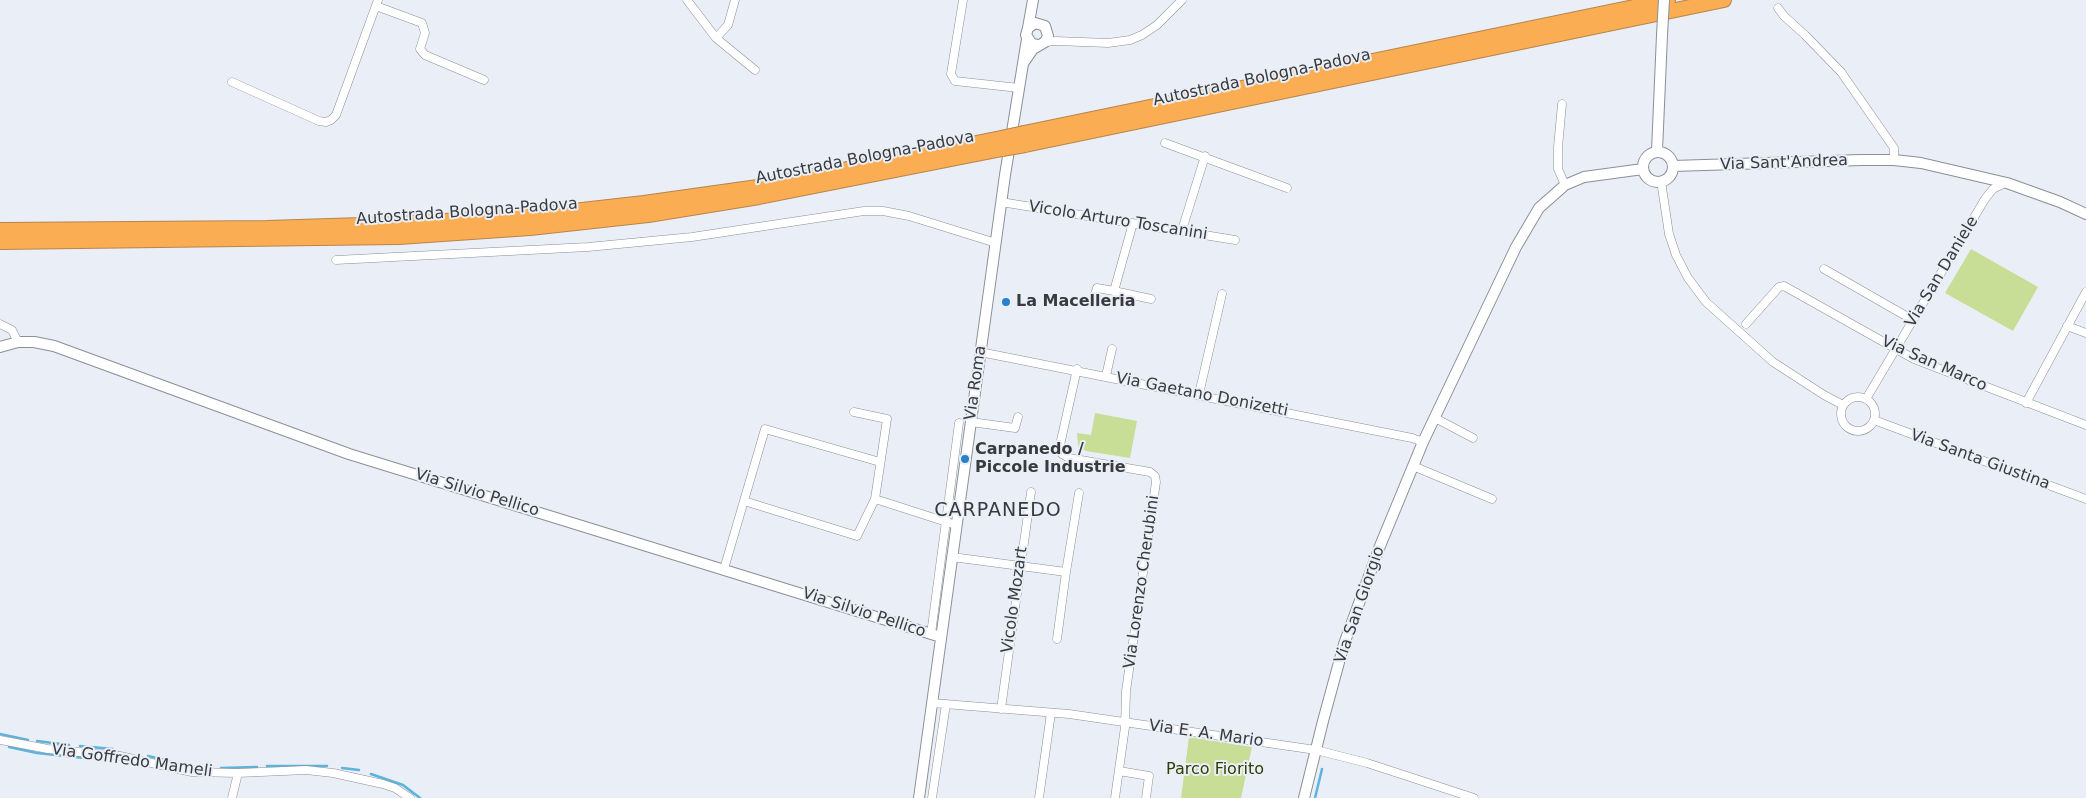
<!DOCTYPE html>
<style>
body{margin:0}
canvas{display:block;background:#eaeff7}
</style>
<canvas width="2086" height="798"></canvas>
<script>
const context = document.querySelector('canvas').getContext('2d');
context.lineJoin = 'round';
function fillPath(path, color) { context.fillStyle = color; context.fill(path, 'evenodd'); }
const toPath = rows => new Path2D(rows.map(r => 'M' + r).join(''));
function stroke(path, color, width, dash) { context.strokeStyle = color; context.lineWidth = width; context.lineCap = dash ? 'butt' : 'round'; context.setLineDash(dash || []); context.stroke(path); }
function label(font, color, halo, rows, align = 'center') {
  context.font = font + ' "DejaVu Sans",sans-serif'; context.lineWidth = 4; context.setLineDash([]); context.textBaseline = 'middle'; context.strokeStyle = halo; context.fillStyle = color; for (const [text, x, y, turn = 0] of rows) {
    context.save(); context.translate(x, y); context.rotate((+turn || 0) * Math.PI / 180); context.textAlign = isNaN(turn) ? turn : align; if (halo) context.strokeText(text, 0, 0); context.fillText(text, 0, 0); context.restore();
  }
}
fillPath(toPath([
 [1971,249,2038,287,2013,331,1945,293],
 [1095,413,1137,421,1130,458,1086,451,1078,446,1077,433,1091,435],
 [1189,737,1252,747,1241,798,1181,798]
]), '#c8dd96');
stroke(toPath([
 [0,734,28,740],
 [37,741,69,745],
 [80,746,113,749],
 [9,747,37,753,84,758],
 [148,756,170,761],
 [176,763,181,764],
 [189,766,211,768],
 [267,766,327,766],
 [221,768,257,767],
 [342,768,359,770],
 [371,774,403,785,420,798],
 [1315,798,1322,769]
]), '#5cb3db', 2.5);
const street = toPath([
 [687,0,716,38,755,70],
 [963,0,951,74,955,81,1019,88],
 [376,6,422,23,425,33,420,49,425,55,484,80],
 [1778,8,1784,16,1805,35,1841,72,1894,148,1894,160],
 [716,38,728,25,735,0],
 [1045,42,1056,41,1108,43,1130,40,1142,35,1157,25,1182,0],
 [232,82,319,121,326,122,331,120,336,115,378,0],
 [1562,104,1558,147,1558,169,1565,185],
 [1165,143,1287,188],
 [1661,181,1669,234,1676,255,1688,278,1706,302,1773,362,1824,395,1843,405],
 [1001,202,1235,240],
 [1133,223,1114,291,1151,299],
 [1182,230,1205,156],
 [336,260,588,247,692,237,864,211,883,211,909,216,996,243],
 [1824,269,1913,320],
 [1093,302,1097,288,1114,291],
 [0,324,12,330,18,342],
 [1746,324,1779,287,1784,286,1914,359,2086,425],
 [2067,326,2086,333],
 [980,352,1412,438,1423,442],
 [1077,369,1060,445,1062,454,1069,458,1150,472,1155,476,1156,482,1126,691,1125,727,1115,798],
 [1106,376,1112,349],
 [1199,394,1222,294],
 '1841 414a17 17 0 1 1 34 0a17 17 0 1 1-34 0Z',
 [1866,399,1985,199,1993,189,2005,183],
 [2026,403,2086,292],
 [854,412,887,419,875,499],
 [1435,418,1473,438],
 [1874,420,2086,499],
 [971,422,1015,428,1018,417],
 [1413,466,1492,499],
 [744,501,857,536,875,499,956,525],
 [952,557,1066,572,1079,493],
 [724,569,765,429,880,462],
 [931,634,959,423],
 [1057,639,1066,572],
 [932,703,1069,714,1316,750,1367,763,1474,798],
 [1001,709,1031,492],
 [0,740,48,749,120,756,192,772,238,773,306,770,333,773,383,784,395,788,410,798],
 [1119,771,1149,776,1146,798],
 [232,798,238,773],
 [932,798,946,704],
 [1039,798,1051,713]
]);
const secondary = toPath([
 [1028,28,1033,0],
 [1024,62,1033,49,1045,42,1048,36,1045,26,1035,23,1028,28,1026,35,1032,44,1038,45],
 [1657,151,1662,35],
 '1643 167a15 15 0 1 1 30 0a15 15 0 1 1-30 0Z',
 [1673,166,1861,160,1894,160,1921,163,2007,183,2060,202,2086,214],
 [0,347,18,342,34,342,54,346,349,454,941,637],
 [919,798,1005,175,1027,39],
 [1304,798,1323,721,1344,644,1380,546,1423,442,1516,247,1539,208,1565,185,1584,177,1643,169]
]);
const highway = toPath([
 [1024,133,1668,0],
 [1025,145,1724,0],
 [0,230,267,228,393,224,529,216,644,203,758,187,1001,138],
 [0,242,399,237,530,228,648,215,759,197,1002,149]
]);
stroke(street, '#8b8f96', 9);
stroke(secondary, '#8b8f96', 12);
stroke(highway, '#b7854c', 16);
stroke(street, '#fff', 8);
stroke(secondary, '#fff', 10);
stroke(highway, '#fbad54', 14);
const secondaryBridge = toPath([
 [1662,35,1664,0]
]);
const highwayBridge = toPath([
 [1001,138,1024,133],
 [1002,149,1025,145]
]);
stroke(secondaryBridge, '#8b8f96', 12, []);
stroke(highwayBridge, '#b7854c', 16, []);
stroke(secondaryBridge, '#fff', 10);
stroke(highwayBridge, '#fbad54', 14);
for (const [x, y, r, color] of [
 [1006,302,5,"#2980ce"],
 [965,459,5,"#2980ce"]
]) { const dot = new Path2D(); dot.arc(x, y, r, 0, 2 * Math.PI); context.fillStyle = color; context.fill(dot); stroke(dot, '#eaeff7', 2); }
label('16px', '#383a3d', '#eaeff7', [
 ["Autostrada Bologna-Padova",1262,78,-12],
 ["Autostrada Bologna-Padova",865,158,-11],
 ["Via Sant'Andrea",1784,163,-2],
 ["Autostrada Bologna-Padova",467,212,-4],
 ["Vicolo Arturo Toscanini",1118,221,9],
 ["Via San Daniele",1942,272,-59],
 ["Via San Marco",1934,364,24],
 ["Via Roma",976,383,-82],
 ["Via Gaetano Donizetti",1202,395,11],
 ["Via Santa Giustina",1980,460,20],
 ["Via Silvio Pellico",477,493,17],
 ["Via Lorenzo Cherubini",1142,582,-82],
 ["Vicolo Mozart",1015,600,-82],
 ["Via San Giorgio",1360,605,-71],
 ["Via Silvio Pellico",864,613,18],
 ["Via E. A. Mario",1206,734,8],
 ["Via Goffredo Mameli",132,761,8]
]);
label('bold 16px', '#383a3d', '#eaeff7', [
 ["La Macelleria",1016,302],
 ["Carpanedo /",975,450],
 ["Piccole Industrie",975,468]
], 'left');
label('16px', '#303c02', '#eaeff7', [
 ["Parco Fiorito",1215,770]
]);
context.letterSpacing = '1px';
label('19px', '#383a3d', '#eaeff7', [
 ["CARPANEDO",998,511]
]);
context.letterSpacing = '0px';
</script>
